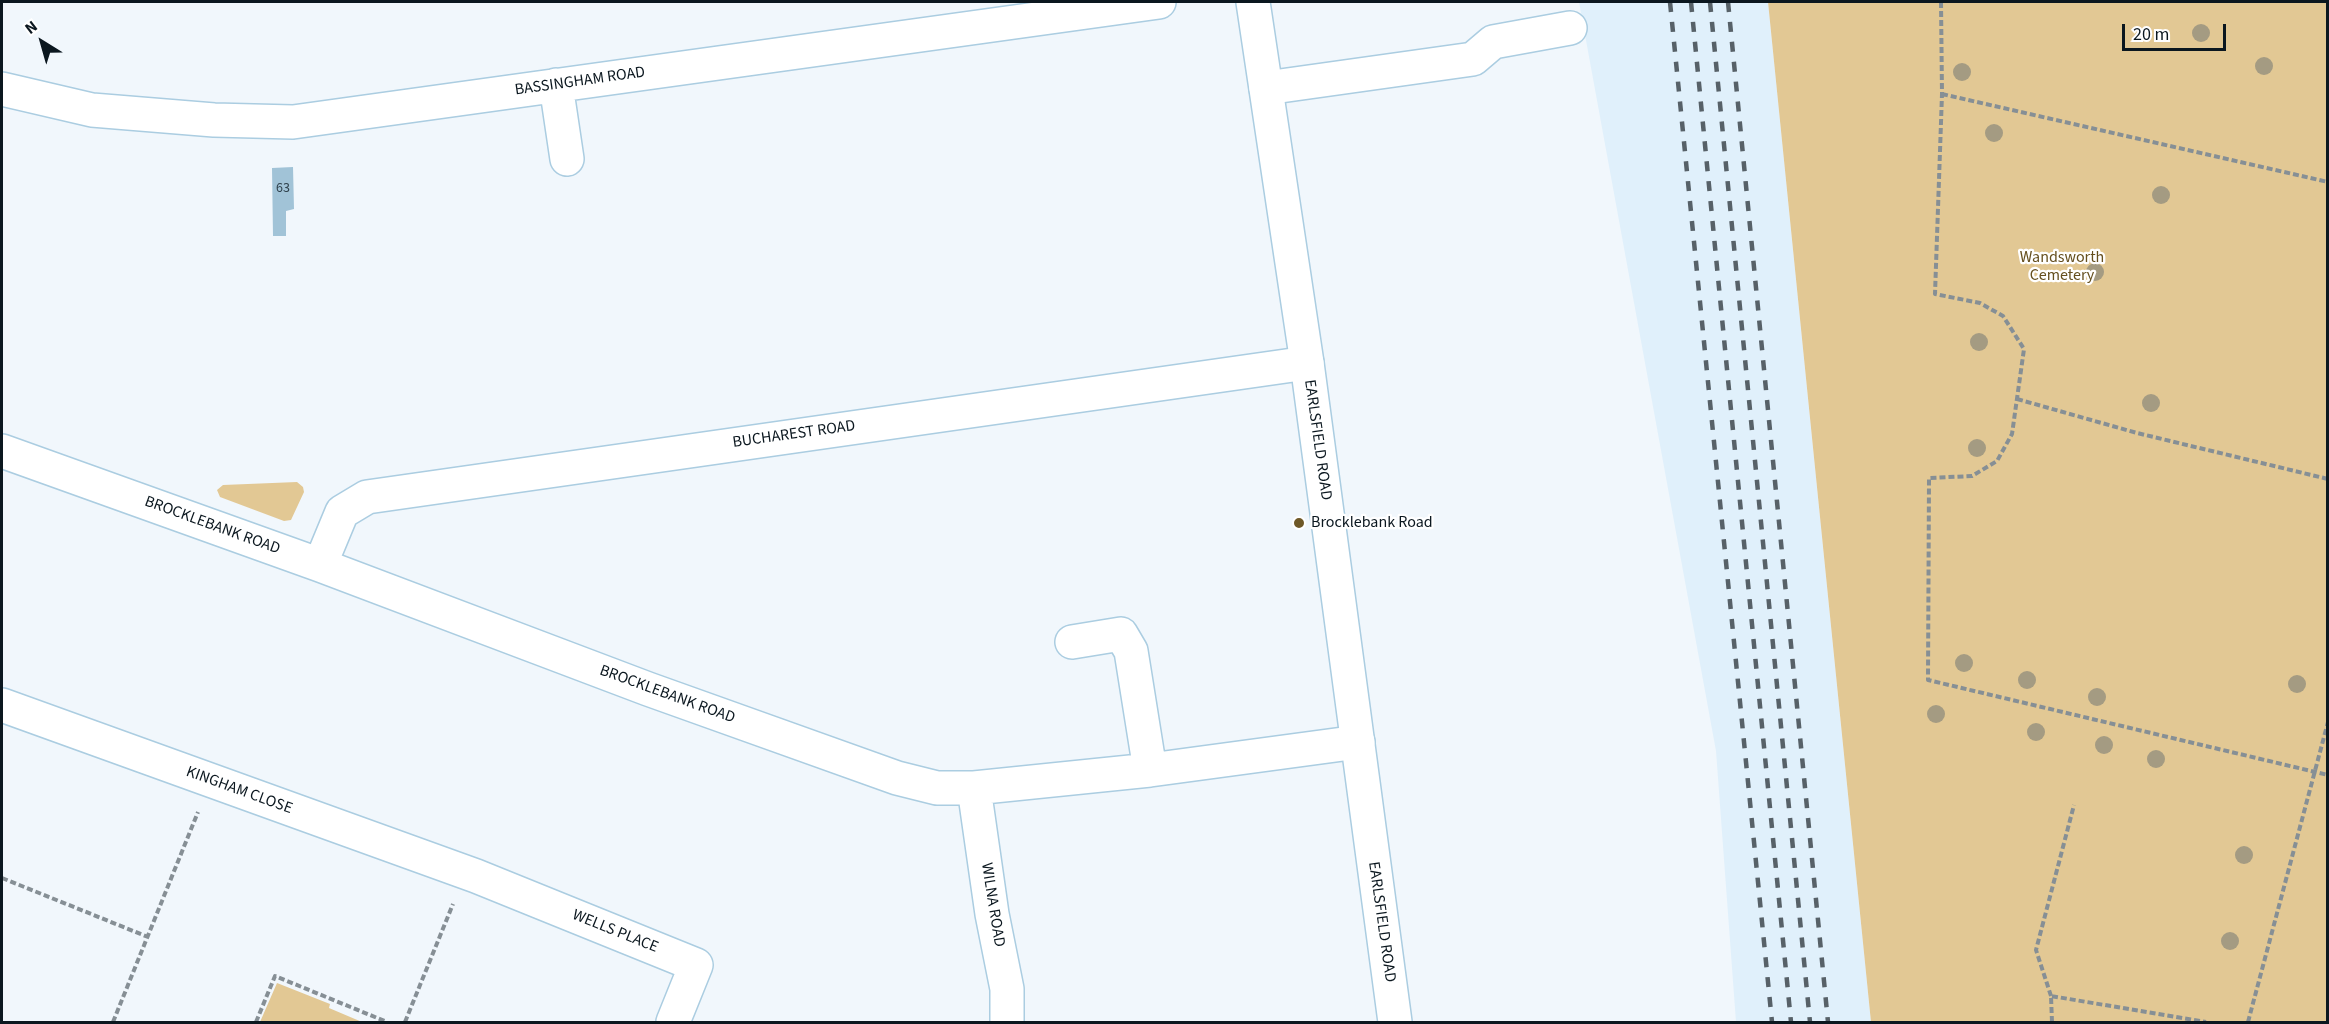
<!DOCTYPE html>
<style>
body{margin:0}
#map{position:relative;width:2329px;height:1024px;overflow:hidden;background:#f1f7fc;font-family:"Source Sans 3",sans-serif}
canvas{display:block}
.frame{position:absolute;inset:0;border:3px solid #0b171f;pointer-events:none}
.north{position:absolute;left:12px;top:12px;width:60px;height:60px;-webkit-text-stroke:4px #fff;paint-order:stroke;rotate:323deg;font-size:16px;font-weight:700;line-height:24px;text-align:center;color:#0b171f}
.north::after{content:'';display:block;margin:auto;width:21px;height:27px;background:#0b171f;clip-path:polygon(50% 0,100% 100%,50% 72%,0 100%)}
.scale{position:absolute;left:2122px;top:24px;width:104px;height:27px;box-sizing:border-box;border:3px solid #0b171f;border-top:0;padding-left:8px;font-size:18px;line-height:21px;white-space:nowrap;color:#0b171f;-webkit-text-stroke:4px #fff;paint-order:stroke}
</style>
<div id="map">
<canvas width="2329" height="1024"></canvas>
<div class="frame"></div>
<div class="north">N</div>
<div class="scale">20 m</div>
</div>
<script>
const context = document.querySelector('canvas').getContext('2d');
context.lineJoin = 'round';
function fillPath(path, color) { context.fillStyle = color; context.fill(path, 'evenodd'); }
const toPath = rows => new Path2D(rows.map(r => 'M' + r).join(''));
function stroke(path, color, width, dash) { context.strokeStyle = color; context.lineWidth = width; context.lineCap = dash ? 'butt' : 'round'; context.setLineDash(dash || []); context.stroke(path); }
function label(font, color, halo, rows, align = 'center') {
  context.font = font + ' "Source Sans 3",sans-serif'; context.lineWidth = 4.5; context.setLineDash([]); context.textBaseline = 'middle'; context.strokeStyle = halo; context.fillStyle = color; for (const [text, x, y, turn = 0] of rows) {
    context.save(); context.translate(x, y); context.rotate((+turn || 0) * Math.PI / 180); context.textAlign = isNaN(turn) ? turn : align; if (halo) context.strokeText(text, 0, 0); context.fillText(text, 0, 0); context.restore();
  }
}
fillPath(toPath([
 [1579,2,1768,2,1871,1022,1736,1022,1716,751]
]), '#e0f0fb');
fillPath(toPath([
 [1768,2,2327,2,2327,1022,1871,1022],
 [297,482,303,487,304,492,291,520,284,521,220,497,217,490,223,485],
 [277,983,330,1004,329,1008,362,1022,260,1022]
]), '#e2c894');
fillPath(toPath([
 [293,167,294,209,286,211,286,236,273,236,272,168]
]), '#a1c3d7');
const minor = toPath([
 [556,85,567,159],
 [1266,88,1473,59,1493,42,1570,28],
 [2,89,92,110,214,120,293,122,1159,2],
 [2,451,320,565,648,689,897,778,937,788,974,788,1150,770,1358,742],
 [320,565,342,512,367,497,1307,363],
 [1072,642,1121,634,1131,651,1150,770],
 [2,705,476,876,696,965,673,1022],
 [974,788,992,914,1007,989,1007,1022]
]);
const major = toPath([
 [1253,2,1307,363,1395,1022]
]);
stroke(minor, '#abcde1', 36);
stroke(major, '#abcde1', 36);
stroke(toPath([
 [1941,2,1942,94,1935,294,1980,303,2003,316,2024,349,2012,434,1997,461,1972,476,1929,478,1928,680,2328,775],
 [1942,94,2328,182],
 [2017,399,2137,433,2328,479],
 [2,878,148,937],
 [2051,996,2036,950,2074,805],
 [113,1022,198,812],
 [256,1022,275,976,387,1022],
 [405,1022,453,904],
 [2052,1022,2051,996,2206,1022],
 [2248,1022,2328,722]
]), '#868f95', 4, [6, 3]);
stroke(minor, '#fff', 33);
stroke(major, '#fff', 33);
stroke(toPath([
 [1670,2,1772,1022],
 [1691,2,1791,1022],
 [1710,2,1810,1022],
 [1728,2,1828,1022]
]), '#576168', 4.5, [10, 10]);
context.fillStyle = '#a49b82';
for (const [x, y] of [
 [2201,33],
 [2264,66],
 [1962,72],
 [1994,133],
 [2161,195],
 [2095,272],
 [1979,342],
 [2151,403],
 [1977,448],
 [1964,663],
 [2027,680],
 [2297,684],
 [2097,697],
 [1936,714],
 [2036,732],
 [2104,745],
 [2156,759],
 [2244,855],
 [2230,941]
]) { context.beginPath(); context.arc(x, y, 9, 0, 2 * Math.PI); context.fill(); }
for (const [x, y, r, color] of [
 [1299,523,6,"#6e5827"]
]) { const dot = new Path2D(); dot.arc(x, y, r, 0, 2 * Math.PI); context.fillStyle = color; context.fill(dot); stroke(dot, '#fff', 2); }
label('14px', '#30424d', null, [
 ["63",283,189]
]);
label('16px', '#0b171f', '#fff', [
 ["BASSINGHAM ROAD",580,82,-8],
 ["BUCHAREST ROAD",794,435,-8],
 ["EARLSFIELD ROAD",1317,440,82],
 ["BROCKLEBANK ROAD",212,526,20],
 ["BROCKLEBANK ROAD",667,695,20],
 ["KINGHAM CLOSE",239,791,20],
 ["WILNA ROAD",992,905,81],
 ["EARLSFIELD ROAD",1381,922,82],
 ["WELLS PLACE",615,932,22]
]);
label('16px', '#654f1e', '#fff', [
 ["Wandsworth",2062,258],
 ["Cemetery",2062,276]
]);
label('16px', '#0b171f', '#fff', [
 ["Brocklebank Road",1311,523]
], 'left');
</script>
